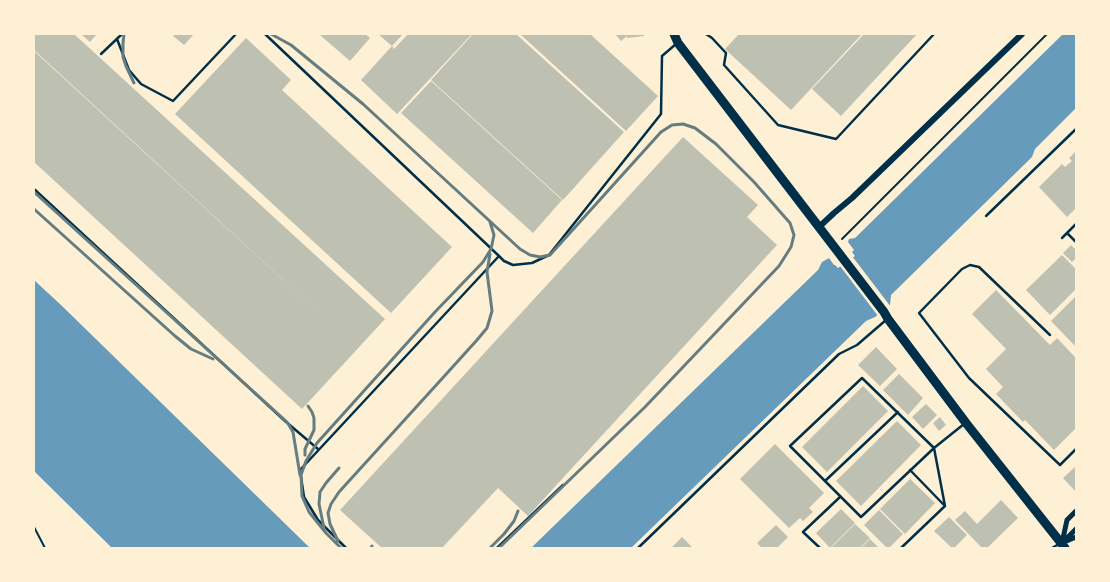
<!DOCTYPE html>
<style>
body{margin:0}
#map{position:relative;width:1110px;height:582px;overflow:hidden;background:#fdf0d5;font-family:Karla,sans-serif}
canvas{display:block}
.frame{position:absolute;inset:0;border:35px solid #fdf0d5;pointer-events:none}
</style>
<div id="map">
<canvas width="1110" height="582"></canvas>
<div class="frame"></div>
</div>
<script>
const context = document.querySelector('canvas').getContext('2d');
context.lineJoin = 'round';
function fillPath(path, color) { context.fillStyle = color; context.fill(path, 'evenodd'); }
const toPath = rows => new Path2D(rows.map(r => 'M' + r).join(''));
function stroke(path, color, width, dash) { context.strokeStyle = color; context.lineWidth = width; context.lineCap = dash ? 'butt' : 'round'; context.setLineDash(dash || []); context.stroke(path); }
fillPath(toPath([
 [1063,34,1076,34,1076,108,1035,149,1032,157,891,295,890,305,875,317,866,321,631,548,531,548,818,270,822,262,829,258,834,265,835,265,838,268,855,256,852,252,854,250,848,242,849,239,855,238],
 [34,280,61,305,310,548,112,548,34,471]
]), '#669bbc');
fillPath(toPath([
 [852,256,891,307,878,316,840,266]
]), '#fdf0d5');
fillPath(toPath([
 [34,34,74,34,385,319,302,409,34,162,34,51,343,335,34,50],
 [81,34,97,34,90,42],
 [175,34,194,34,184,45,173,36],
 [321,34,365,34,370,38,350,61,320,35],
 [378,34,403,34,392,46],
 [408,34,472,34,397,114,361,80,392,46,394,49],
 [473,34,516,34,624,132,563,200,431,80],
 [520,34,590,34,658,96,626,131],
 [615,34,644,34,644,36,627,38,627,36,621,41],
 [739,34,862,34,791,110,725,49],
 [864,34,917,34,841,116,812,89],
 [246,38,291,80,282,90,452,247,391,313,175,114],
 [431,81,562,200,533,233,401,113],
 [683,137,758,205,747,217,777,245,528,516,498,488,442,548,382,548,340,510],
 [1076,151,1076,208,1067,217,1039,187,1062,164,1065,167,1072,161,1069,158],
 [1071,245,1076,250,1076,258,1072,262,1063,253],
 [1062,255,1076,269,1076,289,1050,315,1026,290],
 [996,290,1050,345,1057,338,1076,358,1076,428,1054,450,1025,420,1023,422,996,394,1003,387,986,369,1006,349,972,314],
 [1076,296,1076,347,1051,321],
 [876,347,897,369,880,386,858,365],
 [899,374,923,398,908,415,883,390],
 [863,386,888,411,827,472,802,447],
 [926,404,937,415,923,429,912,417],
 [940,417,946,425,939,431,933,423],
 [897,421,921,445,861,506,836,481],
 [775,444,824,493,809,508,813,512,803,521,800,518,789,528,740,479],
 [1076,466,1076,492,1063,478],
 [910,479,935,503,905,534,880,509],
 [1001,500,1018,518,987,548,982,548,955,520,965,511,977,524],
 [841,509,855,523,830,548,816,533],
 [879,510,903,534,889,548,887,548,864,525],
 [949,517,967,535,954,548,952,548,934,531],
 [855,524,870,538,860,548,831,548],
 [776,525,788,537,777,548,762,548,757,543],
 [682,537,693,548,671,548],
 [870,539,879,548,861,548]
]), '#bec0b2');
stroke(toPath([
 [842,239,1047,34],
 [34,527,45,548]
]), '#003049', 2);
stroke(toPath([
 [265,34,499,256,504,261,513,265,532,263,549,255,661,114,662,56,676,44],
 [706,34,712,38,726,53,724,65,778,125,836,139,934,34],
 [117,39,129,70,141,84,173,101,236,34],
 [101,54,122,34],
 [34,189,285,421,318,449],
 [986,216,1076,129],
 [1067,233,1076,242],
 [1062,238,1076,224],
 [1050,335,979,267,970,265,962,269,919,313,969,378,1060,465,1076,449],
 [910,470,944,505],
 [825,481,898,412],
 [346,548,318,520,304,497,300,470,499,256],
 [497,548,563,485],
 [638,548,839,354,857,345,886,320],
 [820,548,803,532,840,497],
 [901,548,945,506,934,448,862,378,790,446,861,517,934,448,964,424],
 [1052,548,1059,544]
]), '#003049', 2.5);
stroke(toPath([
 [1064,542,1076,537],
 [1062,543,1067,520,1076,511],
 [1062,543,1076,529]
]), '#003049', 5);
stroke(toPath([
 [819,227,834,213,852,198,1022,34]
]), '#003049', 6);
stroke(toPath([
 [674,34,678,43,884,312,888,319,966,423,1065,548]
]), '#003049', 9);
stroke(toPath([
 [124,34,123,43,123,57,126,66,134,83],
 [271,34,291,45,363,104,520,249,530,255,540,257,550,255,661,132,672,125,683,124,695,128,716,144,754,182,790,223,794,235,791,247,779,266,645,407,499,548],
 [34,192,287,422,293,432,300,475],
 [34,209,175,336,191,349,213,359],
 [305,455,305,449,314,430,314,418,312,412,308,406],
 [324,528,319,504,320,492,326,483,339,468],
 [338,541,330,524,328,513,331,504,339,492,439,382,477,340,487,328,492,311,487,272,490,254],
 [341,548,326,533,309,512,302,496,301,475,306,461,317,443,435,312,483,262,491,249,494,235,490,222],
 [371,548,372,546],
 [490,548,504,534,514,521,518,511]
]), '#657d81', 3);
</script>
